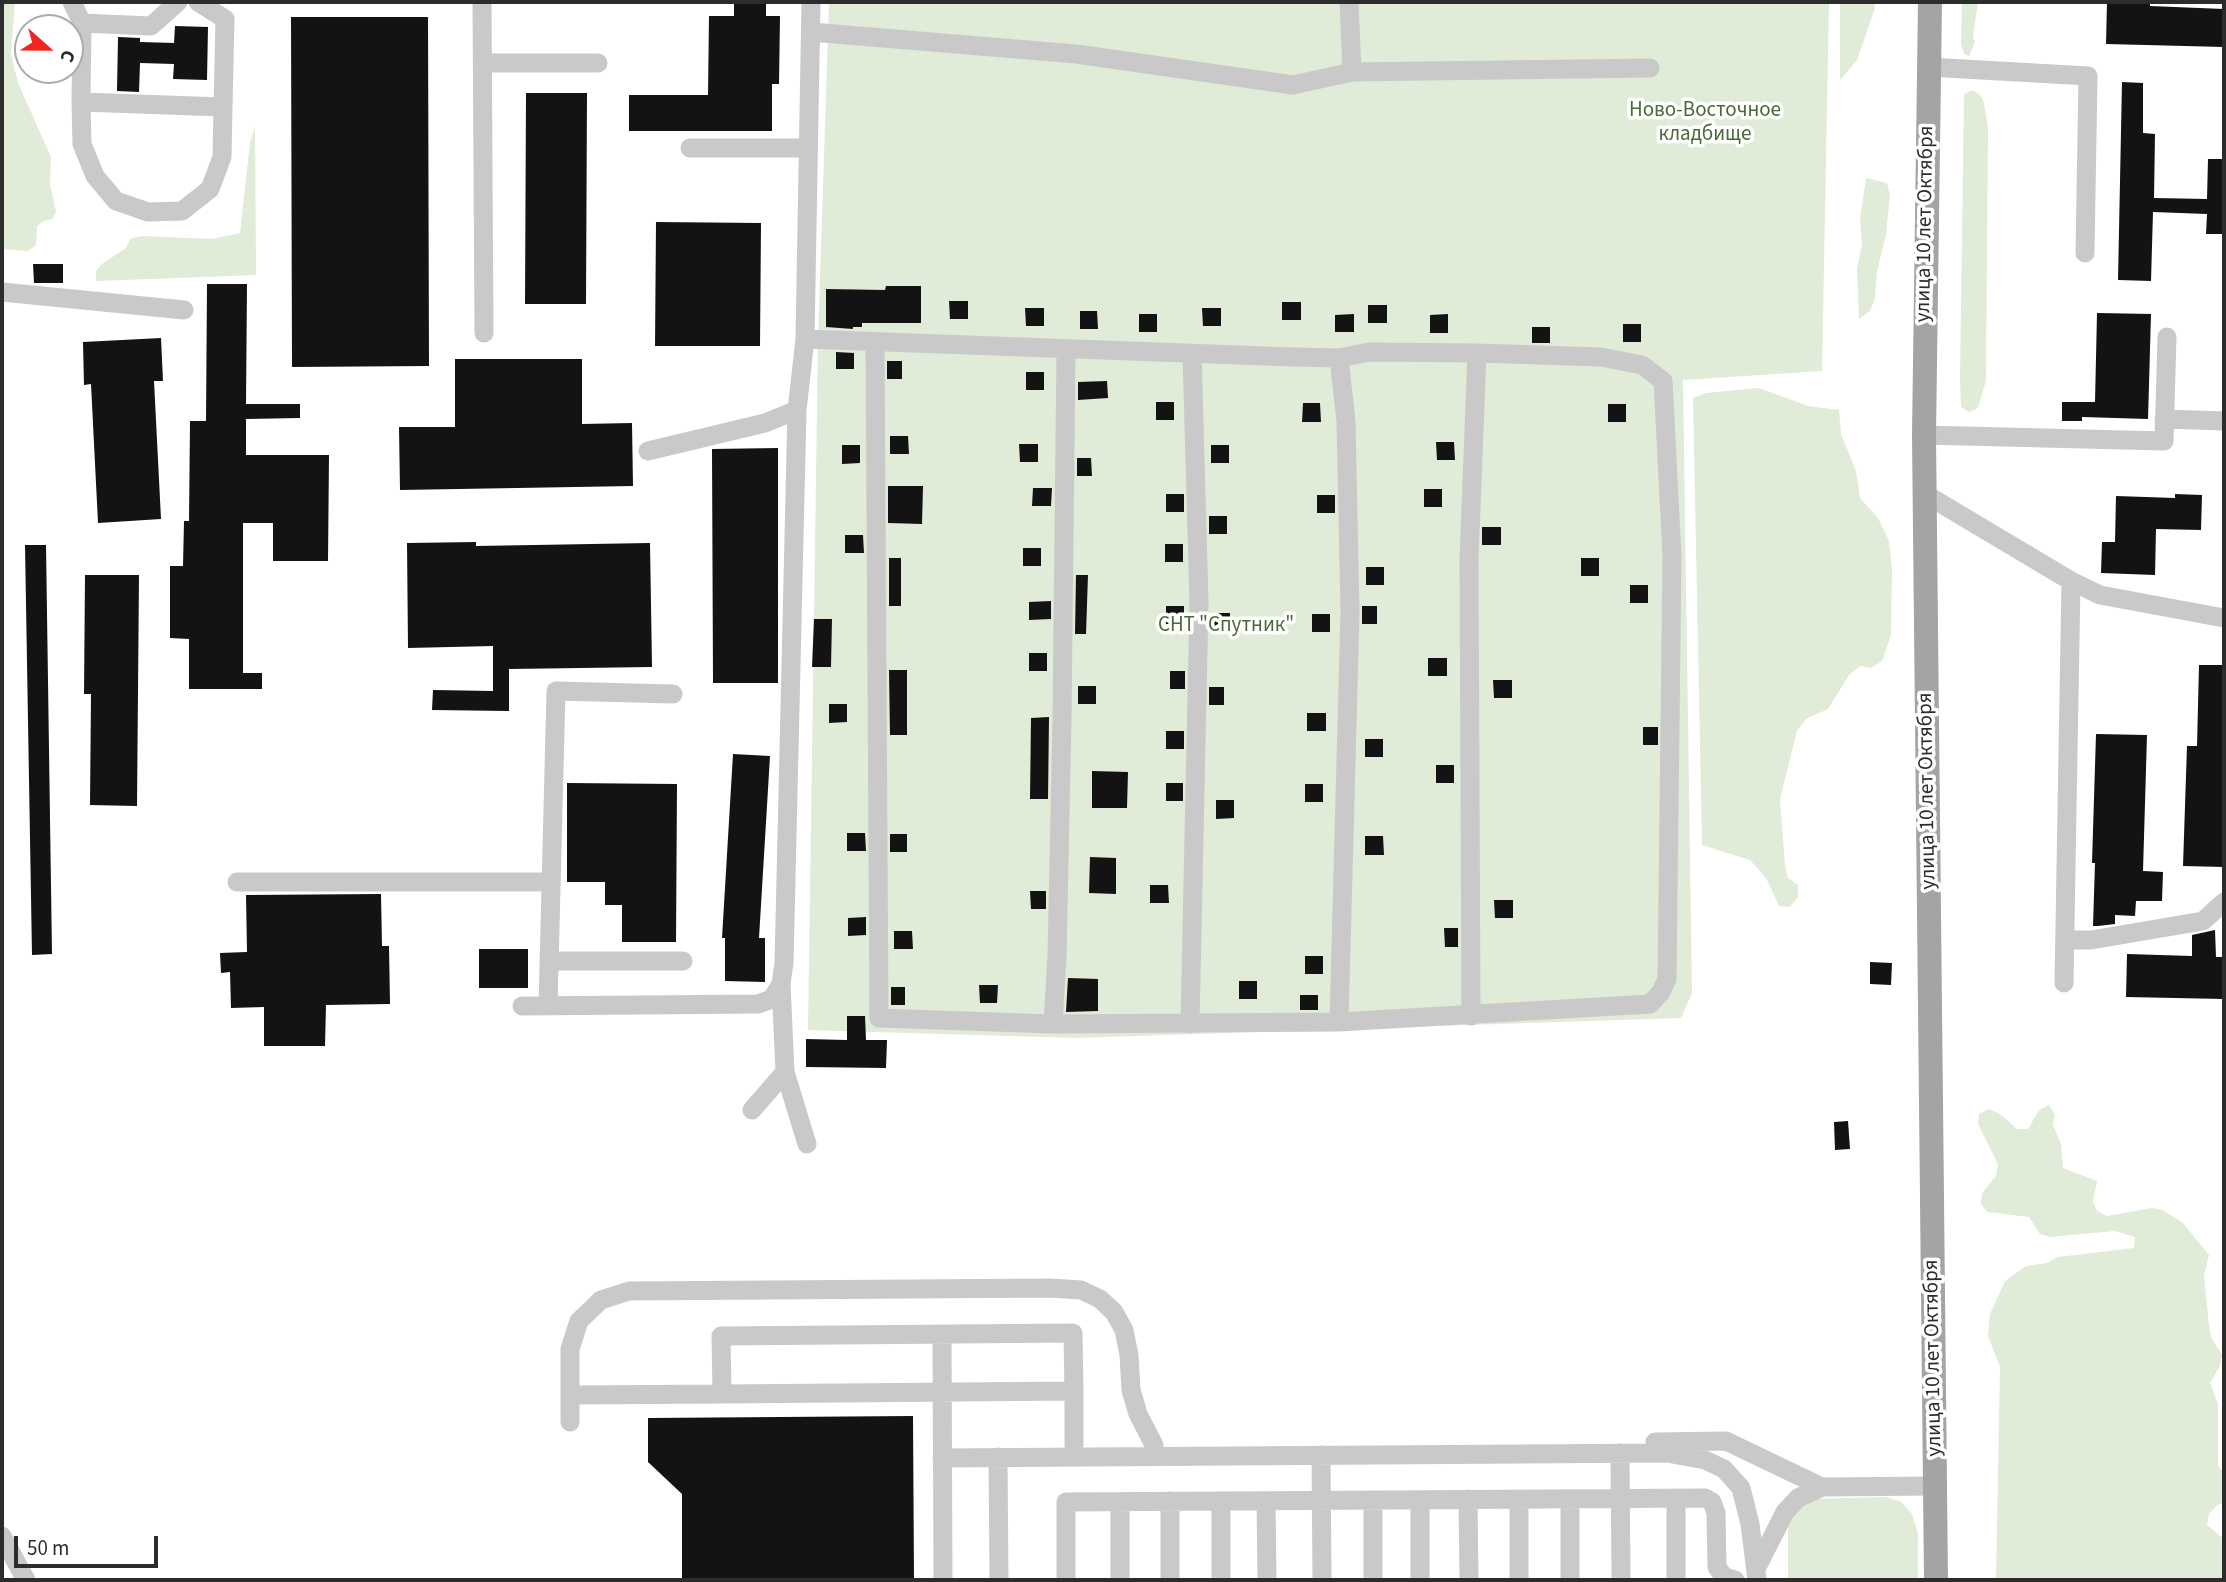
<!DOCTYPE html>
<meta charset="utf-8">
<style>
body{margin:0}
#map{position:relative;width:2226px;height:1582px;overflow:hidden;background:#fff;font-family:"Source Sans 3",sans-serif}
canvas{display:block}
.frame{position:absolute;inset:0;border:4px solid #2c2c2c;pointer-events:none}
.north{position:absolute;left:14px;top:14px;width:70px;height:70px;box-sizing:border-box;background:#fff;border:2px solid #ababab;border-radius:50%;rotate:111deg;font-size:19px;font-weight:700;line-height:28px;text-align:center;color:#2c2c2c}
.north::after{content:'';display:block;margin:auto;width:24px;height:32px;background:#f3241e;clip-path:polygon(50% 0,100% 100%,50% 72%,0 100%)}
.scale{position:absolute;left:14px;top:1536px;width:144px;height:32px;box-sizing:border-box;border:4px solid #2c2c2c;border-top:0;padding-left:9px;font-size:21px;line-height:24px;white-space:nowrap;color:#2c2c2c;-webkit-text-stroke:5px #fff;paint-order:stroke}
</style>
<div id="map">
<canvas width="2226" height="1582"></canvas>
<div class="frame"></div>
<div class="north">С</div>
<div class="scale">50 m</div>
</div>
<script>
const context = document.querySelector('canvas').getContext('2d');
context.lineJoin = 'round';
function fillPath(path, color) { context.fillStyle = color; context.fill(path, 'evenodd'); }
const toPath = rows => new Path2D(rows.map(r => 'M' + r).join(''));
function stroke(path, color, width, dash) { context.strokeStyle = color; context.lineWidth = width; context.lineCap = dash ? 'butt' : 'round'; context.setLineDash(dash || []); context.stroke(path); }
function label(font, color, halo, rows, align = 'center') {
  context.font = font + ' "Source Sans 3",sans-serif'; context.lineWidth = 7; context.setLineDash([]); context.textBaseline = 'middle'; context.strokeStyle = halo; context.fillStyle = color; for (const [text, x, y, turn = 0] of rows) {
    context.save(); context.translate(x, y); context.rotate((+turn || 0) * Math.PI / 180); context.textAlign = isNaN(turn) ? turn : align; if (halo) context.strokeText(text, 0, 0); context.fillText(text, 0, 0); context.restore();
  }
}
fillPath(toPath([
 [2,2,15,2,11,54,18,83,51,157,50,185,56,211,53,219,44,221,37,226,36,245,28,251,2,249],
 [829,2,1829,2,1822,371,1683,380,1692,993,1681,1018,1075,1038,808,1030,818,340],
 [1840,2,1874,2,1875,8,1857,60,1840,80],
 [1962,2,1978,2,1973,36,1975,42,1969,56,1964,54,1961,43],
 [1973,90,1980,95,1984,103,1988,129,1986,381,1978,408,1969,412,1961,407,1960,380,1964,94],
 [255,127,256,275,96,281,96,271,102,264,126,248,130,239,141,236,212,239,240,233,250,143],
 [1866,178,1887,183,1890,195,1886,235,1877,271,1875,299,1870,311,1859,319,1857,269,1862,244,1860,219],
 [1759,388,1808,406,1839,410,1841,434,1856,471,1860,498,1878,518,1889,541,1892,569,1891,635,1882,661,1871,668,1860,666,1849,675,1828,709,1806,719,1797,731,1780,799,1785,866,1788,878,1798,885,1798,897,1790,907,1779,906,1766,878,1750,860,1702,845,1693,398,1706,393],
 [2049,1105,2055,1115,2053,1125,2061,1144,2063,1168,2097,1181,2093,1201,2097,1211,2107,1216,2152,1208,2162,1210,2182,1222,2209,1255,2204,1276,2209,1326,2211,1337,2222,1355,2220,1366,2210,1383,2218,1404,2218,1466,2224,1472,2224,1503,2217,1505,2209,1514,2207,1525,2224,1539,2224,1580,1996,1580,2000,1367,1988,1336,1990,1314,2005,1281,2026,1266,2047,1263,2058,1257,2134,1248,2135,1237,2115,1231,2050,1237,2040,1234,2029,1217,1987,1212,1981,1204,1982,1193,1996,1176,1998,1164,1978,1124,1979,1114,1989,1109,2000,1114,2017,1129,2028,1129,2039,1110],
 [1886,1497,1901,1502,1912,1514,1918,1533,1918,1580,1788,1580,1788,1530,1790,1515,1810,1499]
]), '#e0ebd8');
fillPath(toPath([
 [734,2,766,2,766,16,780,16,779,84,772,84,772,131,629,131,629,95,708,95,709,16,734,16],
 [2107,2,2150,2,2150,6,2224,9,2224,47,2106,44],
 [291,17,428,17,429,366,292,367],
 [175,26,208,27,207,80,173,79,174,64,140,63,139,92,117,91,118,37,140,38,140,42,174,43],
 [2122,82,2143,83,2143,133,2155,134,2154,198,2207,199,2208,159,2224,159,2224,234,2206,234,2207,214,2153,212,2151,281,2118,280],
 [526,93,587,93,586,304,525,304],
 [656,222,761,223,760,346,655,346],
 [33,264,63,264,63,283,34,283],
 [207,284,247,284,246,404,300,404,300,418,246,419,246,455,329,455,328,561,273,561,273,523,243,523,243,673,262,673,262,689,189,689,189,639,170,638,170,566,183,566,184,521,189,521,190,421,206,421],
 [886,286,921,286,921,323,862,323,862,327,853,327,853,329,826,327,826,289,885,290],
 [949,301,968,301,968,319,950,319],
 [1282,302,1301,302,1301,320,1282,320],
 [1368,305,1387,305,1387,323,1368,323],
 [1025,308,1044,308,1044,326,1026,326],
 [1202,308,1221,308,1221,326,1203,326],
 [1080,311,1097,311,1098,329,1080,329],
 [2097,313,2151,314,2148,419,2082,417,2082,421,2062,421,2062,402,2095,402],
 [1139,314,1157,314,1157,332,1139,332],
 [1354,314,1354,332,1335,332,1335,315],
 [1448,314,1448,333,1430,333,1430,315],
 [1623,324,1641,324,1641,342,1623,342],
 [1532,327,1550,327,1550,343,1532,343],
 [161,338,163,381,154,381,161,519,98,523,91,384,84,385,83,342],
 [836,352,854,353,854,369,836,369],
 [455,359,582,359,582,424,632,423,633,486,400,490,399,427,455,427],
 [887,361,902,361,902,379,887,379],
 [1026,372,1044,372,1044,390,1026,390],
 [1107,381,1108,398,1078,400,1078,382],
 [1156,402,1174,402,1174,420,1156,420],
 [1303,403,1320,403,1321,422,1302,422],
 [1608,404,1626,404,1626,422,1608,422],
 [890,436,908,436,909,454,890,454],
 [1436,442,1454,442,1455,460,1437,460],
 [1019,444,1038,444,1038,462,1020,462],
 [842,445,860,445,860,463,842,464],
 [1211,445,1229,445,1229,463,1211,463],
 [778,448,778,683,713,683,712,449],
 [1077,458,1091,458,1092,476,1077,476],
 [888,486,923,486,922,524,888,523],
 [1033,488,1052,488,1051,506,1032,506],
 [1424,489,1442,489,1442,507,1424,507],
 [1166,494,1184,494,1184,512,1166,512],
 [2175,494,2202,495,2201,530,2156,529,2155,575,2101,573,2102,542,2115,542,2116,496,2175,498],
 [1317,495,1335,495,1335,513,1317,513],
 [1209,516,1227,516,1227,534,1209,534],
 [1482,527,1501,527,1501,545,1482,545],
 [845,535,863,535,864,553,845,553],
 [476,542,476,546,650,543,652,667,509,669,509,711,432,710,433,690,493,691,493,646,408,648,407,543],
 [1165,544,1183,544,1183,562,1165,562],
 [25,545,46,545,52,954,32,955],
 [1023,548,1041,548,1041,566,1023,566],
 [889,558,901,558,901,606,889,606],
 [1581,558,1599,558,1599,576,1581,576],
 [1366,567,1384,567,1384,585,1366,585],
 [85,575,139,575,137,806,90,805,91,694,84,694],
 [1076,575,1088,575,1086,634,1075,634],
 [1630,585,1648,585,1648,603,1630,603],
 [1051,601,1051,619,1029,620,1029,602],
 [1166,606,1184,606,1184,624,1166,624],
 [1362,606,1377,606,1377,624,1362,624],
 [1212,613,1230,613,1230,631,1212,631],
 [1312,614,1330,614,1330,632,1312,632],
 [814,619,832,619,831,667,812,667],
 [1029,653,1047,653,1047,671,1029,671],
 [1428,658,1447,658,1447,676,1428,676],
 [2199,665,2224,665,2224,867,2183,866,2187,746,2197,746],
 [889,670,907,670,907,735,890,735],
 [1170,671,1185,671,1185,689,1170,689],
 [1493,680,1512,680,1512,698,1494,698],
 [1078,686,1096,686,1096,704,1078,704],
 [1209,687,1224,687,1224,705,1209,705],
 [829,704,847,704,847,722,829,723],
 [1307,713,1326,713,1326,731,1307,731],
 [1049,717,1048,799,1030,799,1031,718],
 [1643,727,1658,727,1658,745,1643,745],
 [1166,731,1184,731,1184,749,1166,749],
 [2096,734,2147,735,2143,871,2163,872,2162,901,2136,901,2135,916,2115,915,2115,924,2098,926,2093,926,2095,863,2092,863],
 [1365,739,1383,739,1383,757,1365,757],
 [733,754,770,756,759,938,765,938,765,982,725,981,725,938,722,938],
 [1436,765,1454,765,1454,783,1436,783],
 [1092,771,1128,772,1127,808,1092,808],
 [567,783,677,784,676,942,622,942,622,905,605,905,605,882,567,882],
 [1166,783,1183,783,1183,801,1166,801],
 [1305,784,1323,784,1323,802,1305,802],
 [1216,800,1234,800,1234,818,1216,819],
 [847,833,865,833,866,851,847,851],
 [890,834,907,834,907,852,890,852],
 [1365,836,1383,836,1384,855,1365,855],
 [1090,857,1116,858,1116,894,1089,893],
 [1150,885,1168,885,1169,903,1150,903],
 [1030,891,1046,891,1046,909,1031,909],
 [381,894,382,946,389,946,390,1004,326,1005,325,1046,264,1046,264,1007,231,1008,230,972,221,973,220,953,247,952,246,895],
 [1494,900,1513,900,1513,918,1495,918],
 [866,917,866,935,848,936,848,918],
 [1444,928,1458,928,1458,947,1445,947],
 [2215,930,2216,957,2224,957,2224,999,2126,997,2127,954,2192,956,2192,935],
 [894,931,912,931,913,949,894,949],
 [479,949,528,949,528,988,479,988],
 [1305,956,1323,956,1323,974,1305,974],
 [1870,962,1892,963,1891,985,1870,984],
 [1068,978,1098,979,1098,1011,1066,1012],
 [1239,981,1257,981,1257,999,1239,999],
 [979,985,998,985,997,1003,980,1003],
 [891,987,905,987,905,1005,891,1005],
 [1300,995,1318,995,1318,1010,1300,1010],
 [847,1016,865,1016,866,1040,887,1040,886,1068,806,1067,806,1039,847,1040],
 [1848,1121,1850,1149,1835,1150,1834,1122],
 [913,1416,914,1580,682,1580,682,1494,648,1462,648,1418]
]), '#131313');
stroke(toPath([
 [72,2,82,23,151,26,178,2],
 [482,2,484,333],
 [1349,2,1352,72],
 [82,23,81,102,223,107,225,19,198,2],
 [811,32,1076,54,1293,85,1352,72,1650,68],
 [483,63,598,63],
 [1928,67,2088,76,2085,253],
 [81,102,82,144,95,176,116,201,148,212,182,211,210,189,222,157,223,107],
 [690,148,807,148],
 [2,292,184,310],
 [805,339,1293,357,1339,358,1369,352,1477,353,1601,357,1642,365,1663,381,1672,556,1667,979,1661,992,1650,1004,1339,1022,1053,1024,879,1018,875,343],
 [1339,358,1346,422,1350,612,1339,1022],
 [2164,419,2224,421],
 [1924,435,2164,441,2167,337],
 [648,451,765,423,797,410],
 [1925,494,2071,581,2100,595,2224,618],
 [237,882,551,882],
 [2065,940,2091,940,2203,921,2224,902],
 [549,961,683,961],
 [2064,983,2071,581],
 [781,984,785,1072,807,1144],
 [522,1006,758,1004,772,999,781,984,784,963,797,410,805,339,811,2],
 [548,1006,556,691,673,694],
 [1471,1016,1469,559,1477,353],
 [1053,1024,1057,956,1062,719,1066,349],
 [1190,1024,1199,602,1192,353],
 [752,1110,785,1072],
 [942,1334,943,1580],
 [1074,1391,722,1394,721,1336,1073,1333,1074,1391,1074,1445],
 [570,1395,722,1394],
 [570,1422,570,1349,579,1321,601,1300,629,1291,1050,1288,1081,1290,1100,1299,1114,1312,1124,1330,1129,1355,1131,1390,1138,1414,1154,1445],
 [1655,1442,1726,1441,1822,1487],
 [1620,1453,1621,1580],
 [1321,1455,1322,1580],
 [998,1457,999,1580],
 [942,1458,1667,1453,1705,1460,1724,1469,1741,1488,1750,1524,1757,1580],
 [1676,1498,1676,1580],
 [1468,1499,1469,1580],
 [1519,1499,1519,1580],
 [1570,1499,1570,1580],
 [1373,1500,1373,1580],
 [1420,1500,1420,1580],
 [1170,1501,1170,1580],
 [1221,1501,1221,1580],
 [1266,1501,1267,1580],
 [1120,1502,1120,1580],
 [2,1536,26,1580],
 [1756,1569,1785,1512,1798,1498,1822,1487,1935,1486],
 [1066,1580,1066,1502,1705,1498,1712,1502,1716,1513,1717,1567,1724,1577,1735,1580]
]), '#c9c9c9', 19);
stroke(toPath([
 [1930,2,1924,435,1936,1580]
]), '#a4a4a4', 24);
label('21px', '#496a36', '#fff', [
 ["Ново-Восточное",1705,111],
 ["кладбище",1705,135],
 ["СНТ \"Спутник\"",1226,626]
]);
label('21px', '#2c2c2c', '#fff', [
 ["улица 10 лет Октября",1926,224,-89],
 ["улица 10 лет Октября",1928,791,-91],
 ["улица 10 лет Октября",1934,1358,-91]
]);
</script>
